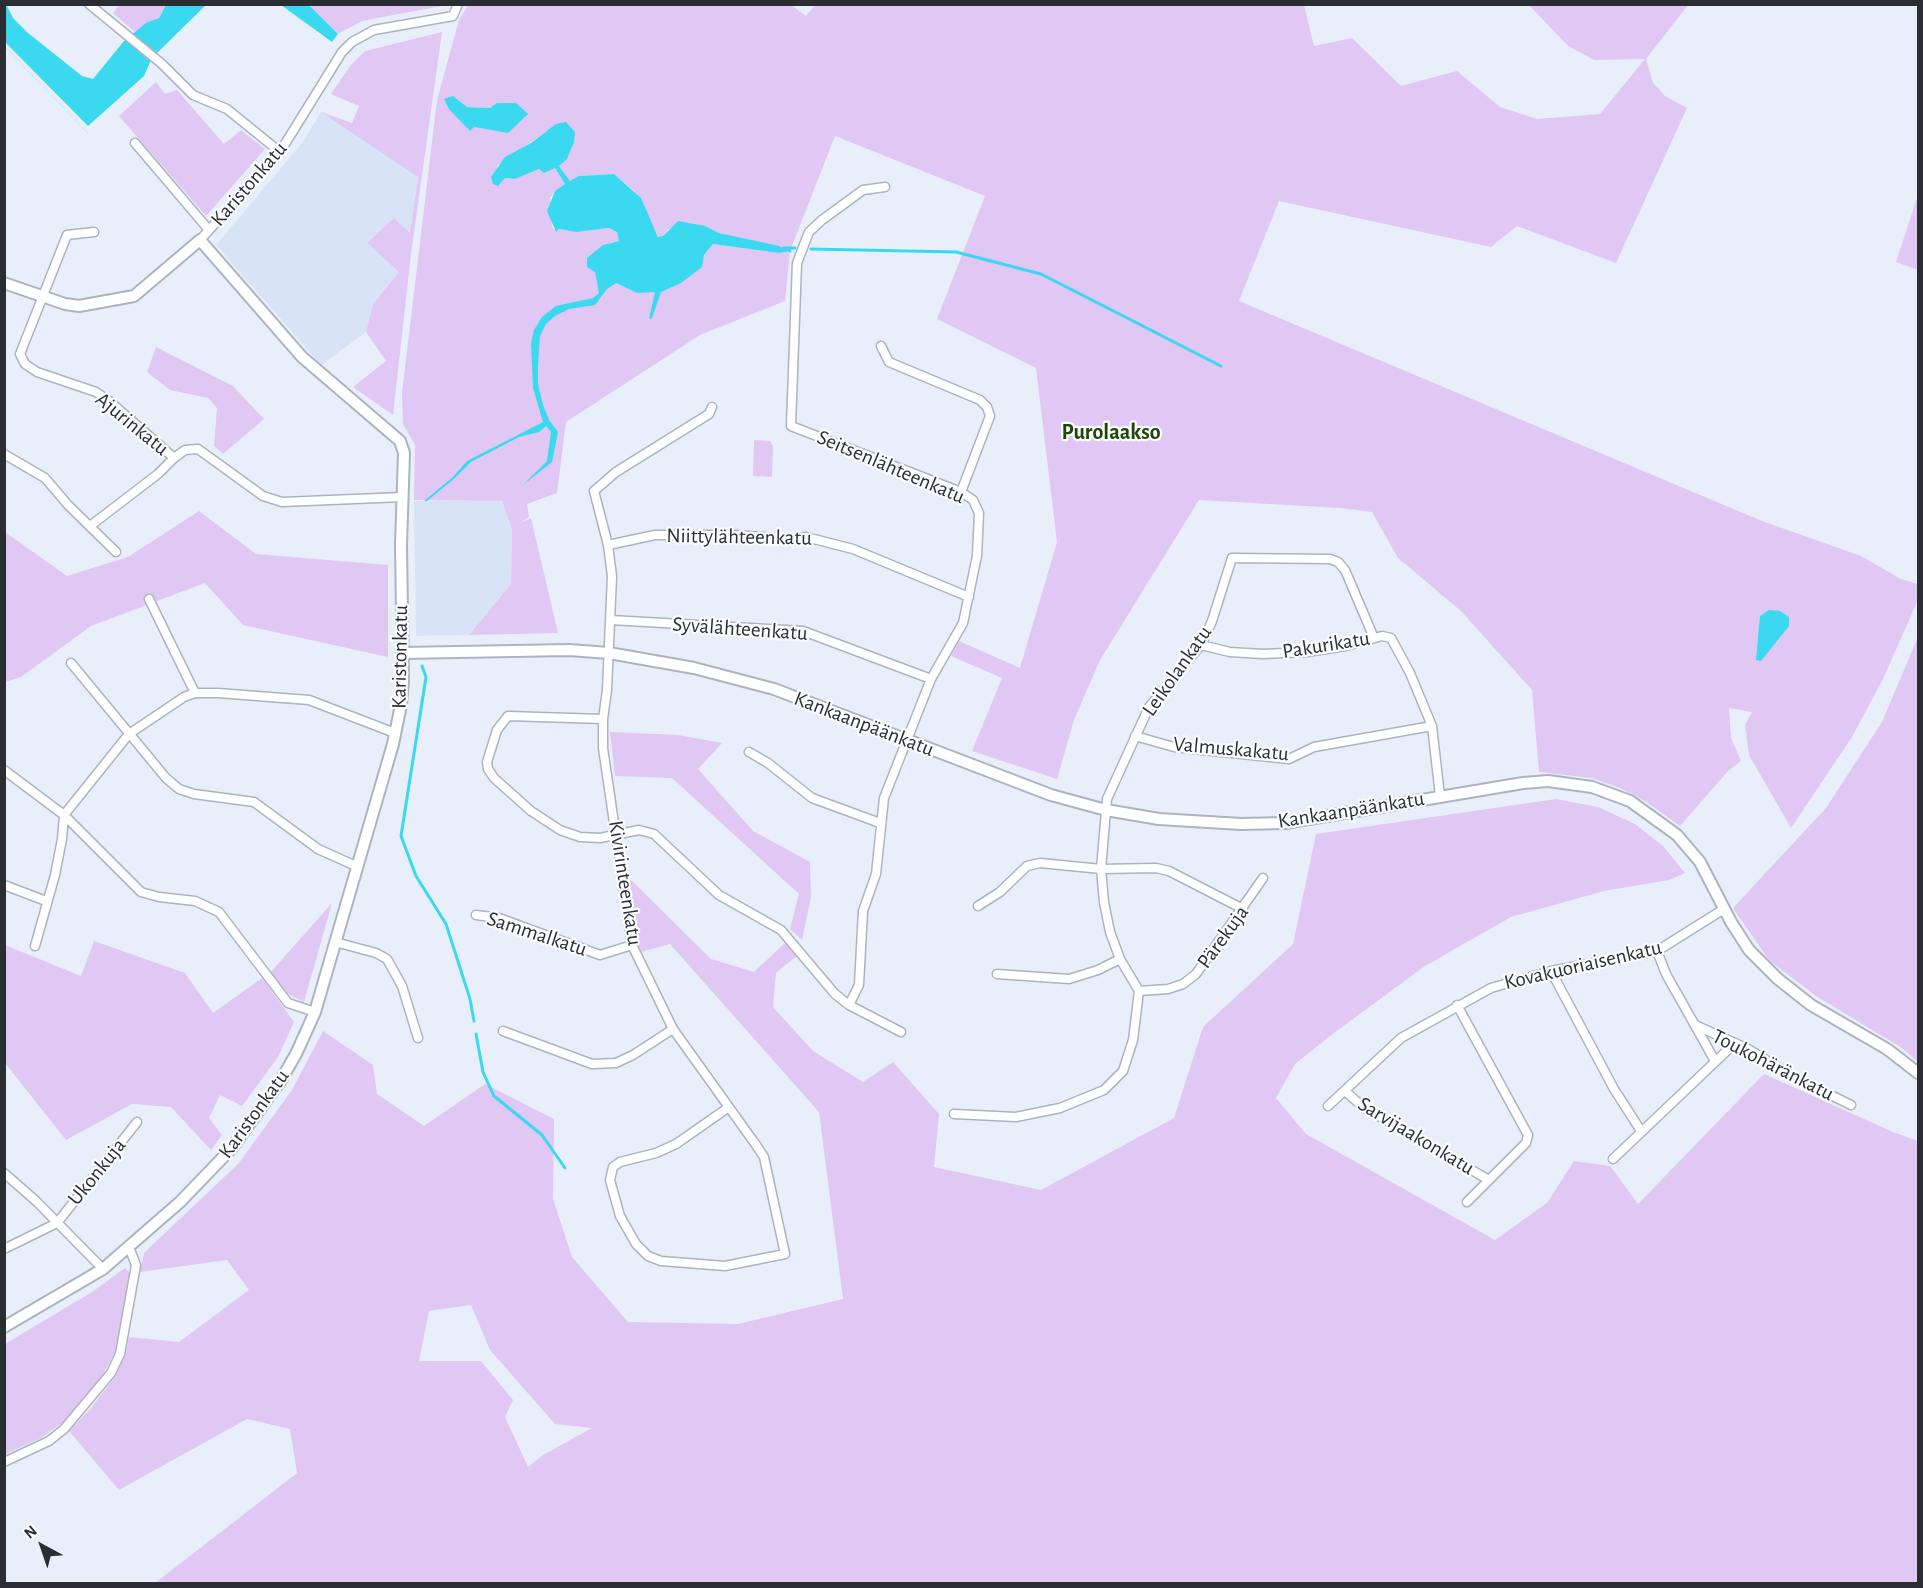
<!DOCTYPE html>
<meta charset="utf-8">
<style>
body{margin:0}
#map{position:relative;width:1923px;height:1588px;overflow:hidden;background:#e8effb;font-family:"Alegreya Sans",sans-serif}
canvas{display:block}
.frame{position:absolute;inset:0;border:6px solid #2a2d31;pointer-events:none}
.north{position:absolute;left:12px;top:1516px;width:60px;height:60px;-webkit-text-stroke:4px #fafcfe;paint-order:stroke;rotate:320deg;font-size:16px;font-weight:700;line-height:24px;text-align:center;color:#2a2d31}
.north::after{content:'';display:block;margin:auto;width:21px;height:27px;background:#2a2d31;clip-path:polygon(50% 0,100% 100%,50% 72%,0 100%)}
</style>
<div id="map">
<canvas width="1923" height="1588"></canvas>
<div class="frame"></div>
<div class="north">N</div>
</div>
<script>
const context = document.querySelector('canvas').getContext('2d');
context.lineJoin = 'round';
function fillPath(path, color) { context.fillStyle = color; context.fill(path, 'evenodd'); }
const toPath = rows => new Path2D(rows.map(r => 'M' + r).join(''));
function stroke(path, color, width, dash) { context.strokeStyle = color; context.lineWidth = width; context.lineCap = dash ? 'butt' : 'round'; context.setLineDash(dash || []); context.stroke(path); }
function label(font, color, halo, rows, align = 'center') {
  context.font = font + ' "Alegreya Sans",sans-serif'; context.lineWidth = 4.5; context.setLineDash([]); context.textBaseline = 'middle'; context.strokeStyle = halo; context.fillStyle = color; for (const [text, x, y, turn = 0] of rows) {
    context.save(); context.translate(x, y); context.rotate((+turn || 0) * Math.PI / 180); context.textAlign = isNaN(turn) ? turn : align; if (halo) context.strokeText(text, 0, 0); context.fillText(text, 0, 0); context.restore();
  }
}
fillPath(toPath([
 [321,112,418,176,410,234,399,272,373,304,366,332,321,365,216,245,302,143],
 [414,501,502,501,512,529,511,584,469,635,416,636]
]), '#d8e4f6');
fillPath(toPath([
 [790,4,806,16,816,4,1304,5,1314,46,1352,38,1401,86,1457,71,1500,107,1537,119,1600,114,1645,59,1594,60,1567,45,1529,5,1688,5,1646,59,1653,83,1665,96,1687,108,1616,263,1517,226,1491,247,1279,201,1239,301,1762,521,1861,556,1901,579,1918,584,1918,600,1883,679,1852,737,1791,828,1749,755,1745,725,1752,712,1729,708,1731,738,1741,761,1728,771,1680,826,1645,801,1620,788,1592,778,1539,772,1532,690,1461,611,1398,558,1372,512,1340,508,1199,500,1100,660,1074,720,1057,779,972,751,1002,678,951,656,959,641,1020,668,1057,542,1036,368,937,319,985,196,835,136,790,251,785,301,700,335,566,422,557,493,527,504,529,517,520,523,531,518,558,633,469,635,511,584,512,529,502,501,414,500,415,445,403,424,402,393,437,100,459,20,468,5],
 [453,96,467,107,490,108,516,103,508,133,474,127,449,108],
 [548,130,559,166,570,182,580,176,614,174,634,191,659,237,663,236,668,229,705,226,719,233,788,250,779,253,713,244,704,255,701,267,637,293,616,283,599,284,595,272,609,243,619,241,618,232,609,228,576,232,559,229,556,232,552,227,550,198,555,191,565,184,555,168,539,169,515,179,505,178,497,166],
 [119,5,166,5,159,18,135,32,113,13],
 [309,5,447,5,362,21,338,34],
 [442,32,411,254,393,415,353,387,386,361,366,332,373,304,399,272,367,243,394,218,410,233,418,177,321,112,352,123,359,106,331,94,350,66,365,51],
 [156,82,165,94,177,90,224,144,241,130,265,149,206,216,119,116],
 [1918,195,1918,270,1896,262],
 [156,347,233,386,264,419,223,454,214,446,217,408,208,398,170,390,147,372],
 [754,440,770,441,773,446,772,477,753,476],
 [199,511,256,554,388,565,388,657,243,625,205,583,91,626,21,677,5,682,5,532,67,576,128,557],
 [1918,637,1918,1062,1902,1048,1816,996,1769,960,1733,908,1826,808,1882,722],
 [610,732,678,735,722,743,698,769,753,831,810,862,811,897,802,940,790,929,799,894,672,778,615,776],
 [1556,799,1598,807,1635,824,1663,846,1685,873,1669,880,1604,891,1511,917,1425,966,1334,1033,1295,1064,1276,1098,1306,1134,1495,1240,1547,1203,1574,1161,1610,1166,1638,1204,1764,1074,1893,1132,1918,1141,1918,1583,155,1583,297,1473,290,1429,247,1419,119,1490,69,1431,91,1408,116,1376,126,1353,129,1337,179,1342,249,1290,227,1260,140,1272,144,1253,239,1163,292,1090,323,1031,373,1065,377,1094,424,1126,485,1084,554,1119,553,1199,572,1257,628,1322,738,1324,843,1299,819,1112,670,944,641,952,637,943,630,879,711,959,754,972,786,942,798,955,776,973,773,1007,813,1051,863,1082,893,1062,939,1114,934,1167,1041,1190,1174,1118,1203,1027,1293,944,1316,834],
 [471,1305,490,1350,555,1424,592,1428,543,1455,528,1467,505,1417,513,1400,481,1361,419,1361,429,1311],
 [332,903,304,1002,284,992,270,973],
 [94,941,185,973,213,1013,262,978,294,1022,278,1057,242,1106,220,1095,209,1118,222,1135,211,1150,171,1107,132,1104,66,1140,5,1063,5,945,81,976],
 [125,1268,130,1274,119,1331,115,1352,103,1374,66,1420,41,1438,5,1454,5,1344,92,1292]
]), '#e0c7f4');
fillPath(toPath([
 [6,4,13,18,28,33,82,76,93,79,124,41,146,23,159,18,166,5,206,5,152,58,144,76,88,126,88,133,5,47],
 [281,5,309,5,338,34,332,42],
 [453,96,467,107,490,108,497,103,516,103,528,114,508,133,474,127,470,131,449,109,444,99],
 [566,122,575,132,574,142,567,159,559,166,570,181,579,176,614,174,641,198,658,237,663,236,678,221,705,226,719,233,779,246,790,251,779,253,713,244,704,255,702,267,681,283,661,292,652,318,649,319,655,292,637,293,616,283,607,289,595,305,569,309,555,316,546,324,540,336,538,366,538,384,543,405,549,420,558,432,552,462,523,485,547,461,551,432,546,426,539,432,519,437,471,462,455,478,427,501,424,501,453,477,467,461,543,422,533,388,531,343,534,330,542,317,556,306,593,298,599,293,595,272,587,267,587,258,603,245,619,241,617,232,609,228,576,232,559,229,556,232,547,211,555,191,565,184,555,168,544,173,539,169,515,179,505,178,498,186,493,184,491,177,505,157,531,143,556,124],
 [1769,610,1780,611,1789,617,1789,626,1761,661,1756,660,1760,616]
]), '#3ad9f0');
fillPath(toPath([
 [5,42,88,126,88,133,5,47]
]), '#e8effb');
stroke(toPath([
 [811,249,956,252,1041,274,1221,366],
 [790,251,784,248,795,248],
 [422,666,426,677,401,836,416,876,446,924,470,999,474,1021],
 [476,1034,483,1072,494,1096,542,1135,565,1168]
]), '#3ad9f0', 3);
const minor = toPath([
 [89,4,162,64,193,95,227,109,280,152],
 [135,143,209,230],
 [94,232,67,235,20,354,25,364,37,372,96,392,108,400,174,458],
 [200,240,280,152,342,52,352,42,374,30,453,16,458,4],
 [881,346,889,362,980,400,987,407,990,416,961,492],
 [712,407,709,414,616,472,594,491,608,545,612,576,607,690,603,719,603,748,632,945,673,1029,756,1145,764,1157,785,1254,725,1266,661,1261,648,1256,636,1244,620,1216,610,1180,613,1167,620,1162,656,1153,676,1144,729,1107],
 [4,454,45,478,68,505,116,552],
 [90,526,158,474,174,458,185,450,198,449,263,496,282,502,403,497],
 [608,545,655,535,736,535,786,539,806,537,853,549,969,597],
 [149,599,195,693],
 [611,620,803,631,931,679],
 [1201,645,1230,652,1263,654,1307,652,1346,646,1382,636,1391,638,1410,673,1432,726,1440,796],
 [71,663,166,778,179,789,194,794,254,802,318,849,356,866],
 [603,719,508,716,497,730,487,762,488,769,494,778,531,811,560,830,580,837,600,838,639,830,654,834,719,895,781,930,835,994,849,1005,901,1032],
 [1135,736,1174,747,1289,759,1314,747,1432,726],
 [749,752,768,763,812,798,880,823],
 [4,770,64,815,141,892,159,897,195,901,219,912,288,1003,315,1012],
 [4,885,46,901],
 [978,906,1000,892,1027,866,1040,863,1101,869,1156,868,1169,871,1243,909],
 [476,915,499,918,600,955,632,945],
 [335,942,376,953,387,959,402,986,418,1038],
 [35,946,55,875,62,839,64,815,129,734,184,697,195,693,218,693,309,700,395,733],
 [1657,951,1666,974,1715,1061],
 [1551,971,1614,1089,1641,1131],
 [997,974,1069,979,1098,970,1120,959],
 [1139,991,1168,989,1183,984,1196,974,1263,878],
 [849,1005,859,985,863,911,876,874,884,798,931,679,963,623,977,556,979,513,973,500,961,492,791,426,797,263,809,232,822,220,863,190,885,187],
 [1457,1005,1528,1135,1526,1143,1467,1202],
 [1695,1025,1748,1049,1792,1076,1851,1105],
 [503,1031,592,1064,616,1063,633,1055,673,1029],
 [1345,1091,1363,1107,1489,1180],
 [1328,1106,1401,1038,1491,988,1551,971,1657,951,1724,909],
 [954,1114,1016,1117,1060,1108,1104,1090,1123,1071,1133,1040,1139,991,1120,959,1110,932,1104,902,1101,869,1107,799,1149,707,1201,645,1212,621,1232,558,1330,559,1338,562,1345,570,1374,638],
 [1613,1159,1735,1043],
 [4,1173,36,1201,103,1269],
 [4,1249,57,1223,137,1122],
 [4,1462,49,1441,64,1429,111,1373,120,1354,136,1265,129,1247]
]);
const tertiary = toPath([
 [4,283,65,304,79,306,134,296,200,240,302,357,400,441,404,453,401,545,403,680,401,705,393,744,315,1012,296,1054,281,1080,232,1148,180,1202,103,1269,4,1327],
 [402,653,569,650,609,653,694,668,774,689,1051,795,1106,810,1159,819,1241,824,1285,823,1523,783,1548,781,1592,787,1630,801,1677,835,1700,862,1731,922,1749,950,1778,979,1811,1005,1887,1049,1918,1073]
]);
stroke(minor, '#adb4bf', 11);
stroke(tertiary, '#adb4bf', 14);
stroke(minor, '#fff', 8);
stroke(tertiary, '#fff', 10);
label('21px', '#2a2d31', '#fafcfe', [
 ["Karistonkatu",249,184,-49],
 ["Ajurinkatu",132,424,39],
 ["Seitsenlähteenkatu",891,467,23],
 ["Niittylähteenkatu",739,537,1],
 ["Syvälähteenkatu",740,629,4],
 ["Pakurikatu",1326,645,-9],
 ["Karistonkatu",400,657,-89],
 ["Leikolankatu",1177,671,-55],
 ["Kankaanpäänkatu",864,724,21],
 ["Valmuskakatu",1231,749,5],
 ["Kankaanpäänkatu",1351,810,-9],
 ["Kivirinteenkatu",625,883,81],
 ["Sammalkatu",537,934,18],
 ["Pärekuja",1223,937,-54],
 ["Kovakuoriaisenkatu",1583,965,-13],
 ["Toukohäränkatu",1773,1065,27],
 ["Karistonkatu",254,1114,-54],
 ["Sarvijaakonkatu",1416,1136,31],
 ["Ukonkuja",97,1172,-51]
]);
label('bold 22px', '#214604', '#fafcfe', [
 ["Purolaakso",1111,432]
]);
</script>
